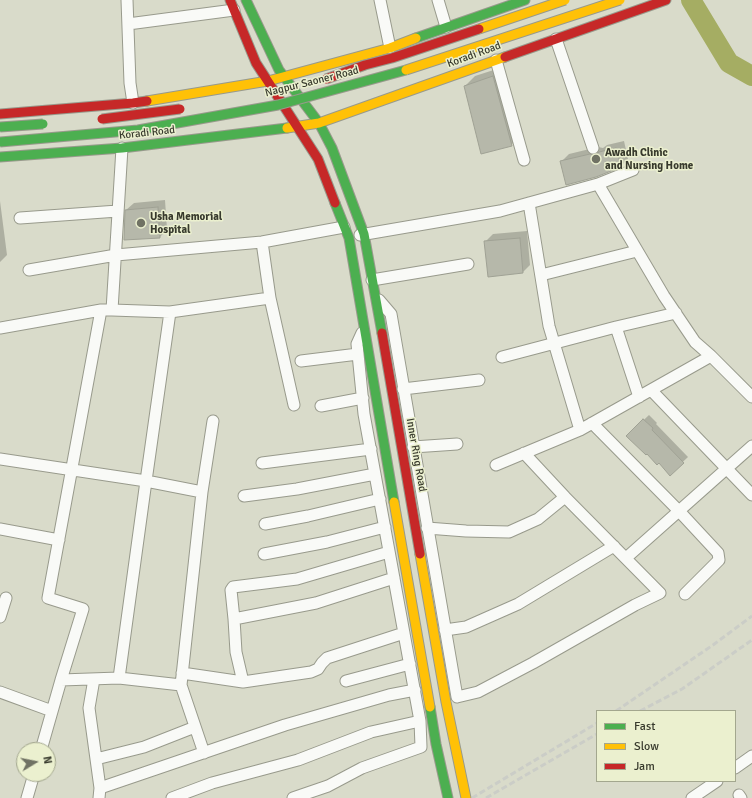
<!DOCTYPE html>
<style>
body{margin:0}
#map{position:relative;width:752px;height:798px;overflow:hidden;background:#d9dbca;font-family:Signika,sans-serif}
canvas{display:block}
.legend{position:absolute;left:596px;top:710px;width:140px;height:72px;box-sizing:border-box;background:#ebf0cf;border:1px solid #a3a78e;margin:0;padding:5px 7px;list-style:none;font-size:12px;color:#383a2d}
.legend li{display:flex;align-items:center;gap:8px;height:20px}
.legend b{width:20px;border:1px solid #a3a78e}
.north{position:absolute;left:16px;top:742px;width:40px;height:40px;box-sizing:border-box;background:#ebf0cf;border:1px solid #a3a78e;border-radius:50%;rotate:80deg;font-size:11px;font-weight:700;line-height:16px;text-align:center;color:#383a2d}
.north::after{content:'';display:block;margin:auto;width:14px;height:18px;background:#707264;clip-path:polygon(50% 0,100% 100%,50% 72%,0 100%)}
</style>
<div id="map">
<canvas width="752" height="798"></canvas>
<ul class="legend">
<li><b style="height:5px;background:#4caf50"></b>Fast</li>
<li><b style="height:5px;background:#ffc107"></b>Slow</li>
<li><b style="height:5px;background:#c62828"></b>Jam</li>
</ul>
<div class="north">N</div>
</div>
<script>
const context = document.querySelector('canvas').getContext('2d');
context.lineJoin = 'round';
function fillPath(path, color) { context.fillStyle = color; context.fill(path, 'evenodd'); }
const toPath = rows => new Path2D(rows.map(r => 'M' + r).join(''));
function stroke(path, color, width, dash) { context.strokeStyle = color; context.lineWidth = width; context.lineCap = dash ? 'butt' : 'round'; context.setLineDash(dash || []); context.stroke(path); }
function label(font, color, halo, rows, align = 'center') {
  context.font = font + ' Signika,sans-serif'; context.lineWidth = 3; context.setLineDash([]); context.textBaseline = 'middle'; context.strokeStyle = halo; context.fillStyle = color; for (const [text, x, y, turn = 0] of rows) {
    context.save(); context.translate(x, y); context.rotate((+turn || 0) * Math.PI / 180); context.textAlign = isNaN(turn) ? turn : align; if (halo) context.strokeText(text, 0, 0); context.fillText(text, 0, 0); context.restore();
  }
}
fillPath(toPath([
 [503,67,521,135,511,145,465,86,475,76],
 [624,141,628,159,620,167,561,162,569,154,598,147,603,148,607,145],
 [165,200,167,229,160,237,126,210,134,203],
 [0,201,7,255,0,262],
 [527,231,530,265,522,273,485,242,493,234],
 [649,415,657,423,656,424,688,457,670,474,659,462,627,436]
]), '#0003');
stroke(toPath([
 [691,0,729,63,752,76]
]), '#a5ad63', 20);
const building = toPath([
 [493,76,512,146,481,154,464,86,493,76],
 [616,148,621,167,596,177,566,185,560,161,590,154,595,155,599,152,616,148],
 [158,207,160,238,124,240,125,210,158,207],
 [520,238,523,273,488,277,484,241,520,238],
 [643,419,653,428,652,430,684,463,670,476,659,463,657,465,647,454,646,455,626,436,643,419]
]);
fillPath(building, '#b6b8aa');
stroke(building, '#9fa194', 1);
const street = toPath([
 [127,0,130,83,133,103],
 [380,0,390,48],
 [438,0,446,27],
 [128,24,234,10],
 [556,39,593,148],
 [496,60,524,160],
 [598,184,664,296,695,342,711,356],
 [529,203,549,326,580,430],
 [20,218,118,211],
 [360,235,500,211,598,184,633,170],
 [262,242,270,298,294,405],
 [29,270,116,255,262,242,344,227],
 [541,275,637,251],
 [372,280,468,264],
 [379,300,391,314,457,697,478,692,533,663,635,605,660,593,565,497,524,453],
 [112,310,122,148],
 [616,327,639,397],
 [0,328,101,310,112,310,170,312,270,298],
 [502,357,616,327,676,313],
 [301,361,358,354],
 [403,389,479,380],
 [651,390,752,495],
 [321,406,363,398],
 [592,423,679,511,718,553,719,560,685,594],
 [413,447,457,444],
 [0,459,146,481,119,678,61,680,41,750],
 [262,463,371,449],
 [496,465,580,430,711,356,752,397],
 [202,492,213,421],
 [244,496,297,489,375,474],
 [265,524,308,516,380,499],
 [427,528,466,531,509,532,538,519,565,497],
 [0,529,59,540],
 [389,552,297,579,233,587,231,590,234,619,316,603,394,578],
 [264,554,327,542,385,527],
 [626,558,752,446],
 [0,617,6,598],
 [234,619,236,652,243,682],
 [445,630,466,627,518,604,614,546],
 [182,673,243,682,311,672,318,669,322,663,327,658,404,633],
 [119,678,181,685,202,492,146,481,170,312],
 [94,679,89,708,100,788,99,798],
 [61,680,83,609,48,598,101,310],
 [346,681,410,664],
 [181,685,204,753],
 [0,692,52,711],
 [96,759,144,747,195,727],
 [735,768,752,756],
 [100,788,285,725,389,695,415,690],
 [739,795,741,798],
 [27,798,34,774],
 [172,798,212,783,298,760,371,732,420,721],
 [293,798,328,786,362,768,421,747,420,721,364,414,357,344,362,333],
 [692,798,717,781]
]);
const fast = toPath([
 [246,0,279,70,319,123,332,148,364,234,382,333],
 [416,38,525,0],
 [0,157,122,148,287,128],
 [335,203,349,238,394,502],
 [430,707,436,744,448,798]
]);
const slow = toPath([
 [147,101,268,81,390,48,416,38],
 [287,128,319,123,505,57],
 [394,502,430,707],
 [420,554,446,702,466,798]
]);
const jam = toPath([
 [230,0,256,63,318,159,335,203],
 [505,57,666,0],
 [0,114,133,103,147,101],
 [382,333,420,554]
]);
stroke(street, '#989a8c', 13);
stroke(fast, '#989a8c', 11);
stroke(slow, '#989a8c', 11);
stroke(jam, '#989a8c', 11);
stroke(street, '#f9faf7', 11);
stroke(fast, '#4caf50', 9);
stroke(slow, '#ffc107', 9);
stroke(jam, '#c62828', 9);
stroke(toPath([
 [616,711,713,645,752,616],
 [640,711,682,689,752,640],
 [472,798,597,723],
 [486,798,597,734]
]), '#cbcdc7', 3, [6, 3]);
const fastBridge = toPath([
 [0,127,43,124],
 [0,142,138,130,278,105,406,70]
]);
const slowBridge = toPath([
 [479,29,565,0],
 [406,70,620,0]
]);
const jamBridge = toPath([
 [326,79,365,65,392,58,479,29],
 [102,119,180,109]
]);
stroke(fastBridge, '#989a8c', 11, []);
stroke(slowBridge, '#989a8c', 11, []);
stroke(jamBridge, '#989a8c', 11, []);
stroke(fastBridge, '#4caf50', 9);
stroke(slowBridge, '#ffc107', 9);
stroke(jamBridge, '#c62828', 9);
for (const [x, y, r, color] of [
 [596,159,5,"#707264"],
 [141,223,5,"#707264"]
]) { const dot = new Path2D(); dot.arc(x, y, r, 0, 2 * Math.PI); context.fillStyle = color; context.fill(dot); stroke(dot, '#ebf0cf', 1.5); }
label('11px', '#383a2d', '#ebf0cf', [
 ["Koradi Road",474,55,-20],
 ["Nagpur Saoner Road",312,82,-14],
 ["Koradi Road",147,133,-6],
 ["Inner Ring Road",416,455,80]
]);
label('bold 11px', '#383a2d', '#ebf0cf', [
 ["Awadh Clinic",605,153],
 ["and Nursing Home",605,166],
 ["Usha Memorial",150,217],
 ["Hospital",150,230]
], 'left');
</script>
